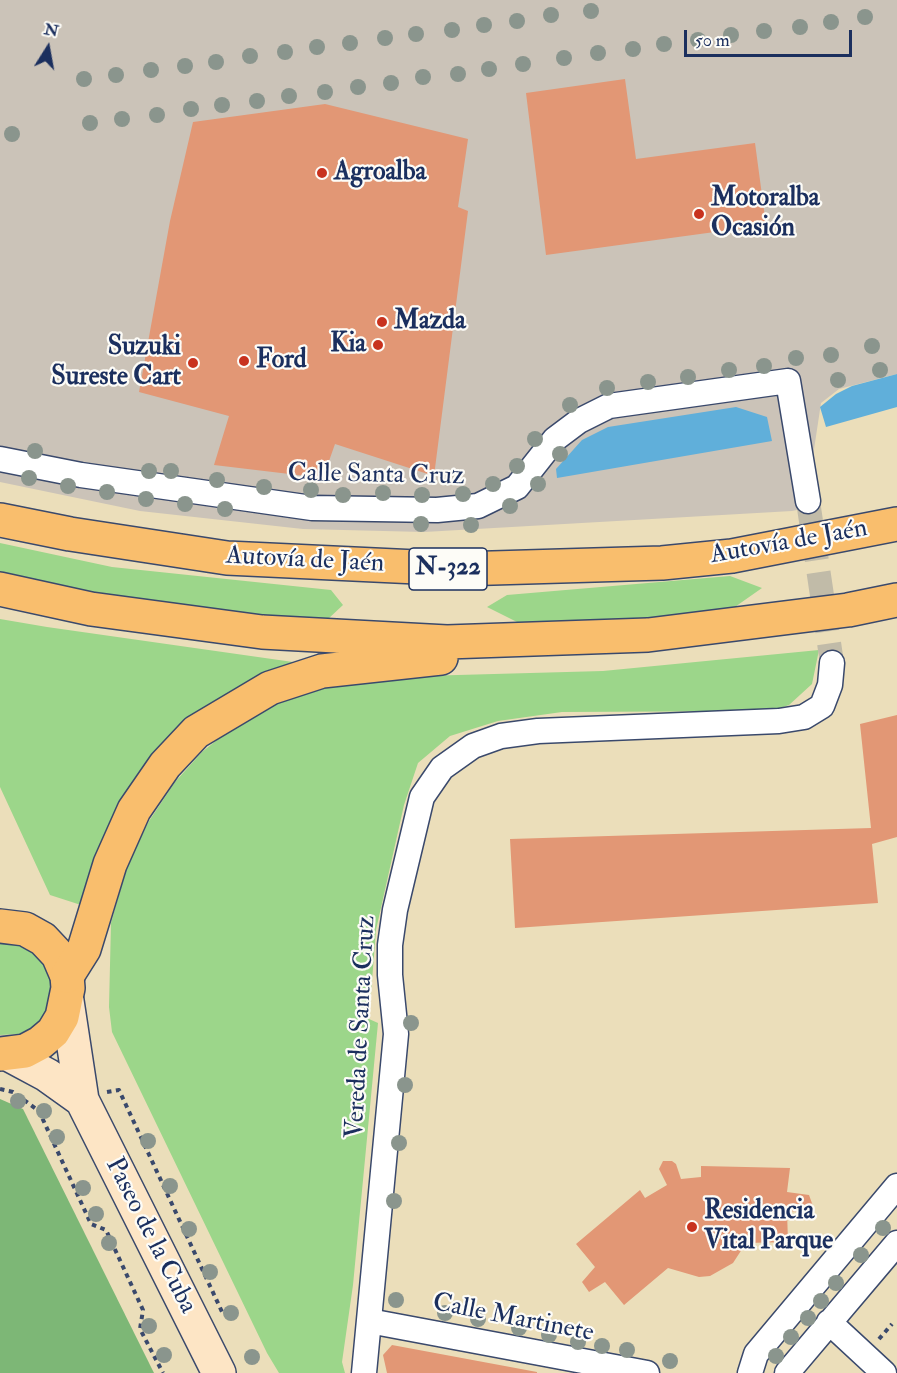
<!DOCTYPE html>
<meta charset="utf-8">
<style>
body{margin:0}
#map{position:relative;width:897px;height:1373px;overflow:hidden;background:#ebdeba;font-family:"IM FELL Double Pica",serif}
canvas{display:block}
.north{position:absolute;left:18px;top:18px;width:60px;height:60px;-webkit-text-stroke:4px #fdfcf7;paint-order:stroke;rotate:11deg;font-size:16px;font-weight:700;line-height:24px;text-align:center;color:#1b2f5e}
.north::after{content:'';display:block;margin:auto;width:21px;height:27px;background:#1b2f5e;clip-path:polygon(50% 0,100% 100%,50% 72%,0 100%)}
.scale{position:absolute;left:684px;top:30px;width:168px;height:27px;box-sizing:border-box;border:3px solid #1b2f5e;border-top:0;padding-left:8px;font-size:18px;line-height:21px;white-space:nowrap;color:#1b2f5e;-webkit-text-stroke:4px #fdfcf7;paint-order:stroke}
</style>
<div id="map">
<canvas width="897" height="1373"></canvas>
<div class="north">N</div>
<div class="scale">50 m</div>
</div>
<script>
const context = document.querySelector('canvas').getContext('2d');
context.lineJoin = 'round';
function fillPath(path, color) { context.fillStyle = color; context.fill(path, 'evenodd'); }
const toPath = rows => new Path2D(rows.map(r => 'M' + r).join(''));
function stroke(path, color, width, dash) { context.strokeStyle = color; context.lineWidth = width; context.lineCap = dash ? 'butt' : 'round'; context.setLineDash(dash || []); context.stroke(path); }
function label(font, color, halo, rows, align = 'center') {
  context.font = font + ' "IM FELL Double Pica",serif'; context.lineWidth = 4.5; context.setLineDash([]); context.textBaseline = 'middle'; context.strokeStyle = halo; context.fillStyle = color; for (const [text, x, y, turn = 0] of rows) {
    context.save(); context.translate(x, y); context.rotate((+turn || 0) * Math.PI / 180); context.textAlign = isNaN(turn) ? turn : align; if (halo) context.strokeText(text, 0, 0); context.fillText(text, 0, 0); context.restore();
  }
}
fillPath(toPath([
 [0,0,897,0,897,374,839,389,821,403,813,456,821,505,792,511,424,532,303,529,140,511,0,482]
]), '#cbc3b8');
fillPath(toPath([
 [0,543,112,567,331,590,343,605,328,619,258,616,138,602,0,575],
 [730,576,762,588,732,609,639,619,521,624,487,607,507,595],
 [0,619,47,627,300,663,221,700,81,905,50,895,0,787],
 [819,650,812,684,789,705,772,711,562,712,498,721,450,736,418,763,404,805,376,930,369,1019,378,1023,353,1285,342,1362,345,1373,279,1373,267,1353,112,1032,109,1007,111,923,128,863,149,821,175,782,202,752,237,724,275,700,309,688,385,677,603,671],
 [0,938,39,949,55,982,46,1015,32,1028,19,1034,0,1035]
]), '#9cd68a');
fillPath(toPath([
 [0,1099,23,1109,154,1373,0,1373]
]), '#7db776');
fillPath(toPath([
 [897,374,897,407,826,427,820,407,836,394,852,386],
 [736,407,767,417,772,441,557,478,556,469,582,440,608,427]
]), '#60afda');
fillPath(toPath([
 [625,79,636,159,755,143,766,225,546,255,526,93],
 [325,104,468,139,458,207,468,211,434,476,335,444,323,478,214,465,229,416,139,392,170,221,193,122],
 [897,715,897,837,872,844,878,903,515,928,510,839,871,828,860,724],
 [663,1161,672,1161,676,1164,681,1179,701,1177,701,1166,790,1168,787,1192,809,1195,813,1206,805,1212,787,1211,788,1242,746,1243,733,1263,710,1276,699,1277,668,1268,624,1305,605,1282,589,1292,582,1282,595,1267,576,1244,640,1190,645,1198,667,1185,659,1169],
 [392,1345,537,1372,537,1373,387,1373,383,1355]
]), '#e29775');
stroke(toPath([
 [808,501,832,663]
]), '#c1bba8', 24, [24, 12]);
const street = toPath([
 [0,459,81,475,312,508,437,510,478,506,517,487,555,439,579,421,609,406,788,381,808,501],
 [369,1321,647,1373],
 [829,1322,884,1373],
 [364,1373,396,1034,390,975,390,945,395,910,422,797,442,768,473,746,501,736,538,731,779,721,804,717,822,706,830,685,832,663],
 [750,1373,756,1354,897,1186],
 [787,1373,897,1243]
]);
const secondary = toPath([
 [67,1001,82,1100,219,1373],
 [8,1054,47,1075,82,1100]
]);
const primary = toPath([
 [0,926,25,929,43,939,58,955,67,976,68,988,62,1017,53,1032,40,1043,25,1051,0,1054]
]);
const highway = toPath([
 [0,520,70,534,227,558,459,569,662,563,732,556,897,524],
 [0,589,91,609,262,632,447,642,648,635,848,610,897,600],
 [67,976,84,949,110,864,134,810,165,765,196,732,270,688,322,671,441,658]
]);
stroke(street, '#3a496c', 27);
stroke(secondary, '#3a496c', 36);
stroke(primary, '#3a496c', 36);
stroke(highway, '#3a496c', 36);
stroke(toPath([
 [0,1089,13,1092,39,1111,91,1224,106,1230,143,1310,140,1329,163,1373],
 [107,1092,119,1090,223,1314],
 [879,1339,892,1324]
]), '#3a496c', 4, [4.5, 4.5]);
stroke(street, '#fff', 24);
stroke(secondary, '#fde5c5', 33);
stroke(primary, '#f9be6d', 33);
stroke(highway, '#f9be6d', 33);
context.fillStyle = '#8a958d';
for (const [x, y] of [
 [591,11],
 [551,15],
 [865,17],
 [517,21],
 [831,22],
 [484,25],
 [800,27],
 [452,30],
 [764,31],
 [416,34],
 [731,35],
 [385,38],
 [698,40],
 [350,43],
 [664,44],
 [317,47],
 [633,49],
 [285,52],
 [598,53],
 [250,56],
 [564,58],
 [216,62],
 [523,64],
 [185,66],
 [489,69],
 [151,70],
 [458,74],
 [116,75],
 [423,77],
 [84,79],
 [391,83],
 [358,87],
 [325,92],
 [289,96],
 [257,101],
 [222,105],
 [191,109],
 [157,115],
 [122,119],
 [90,123],
 [12,134],
 [872,346],
 [831,355],
 [796,358],
 [764,366],
 [729,370],
 [880,370],
 [688,377],
 [838,380],
 [648,382],
 [607,388],
 [570,405],
 [535,439],
 [35,451],
 [560,454],
 [517,466],
 [149,471],
 [171,471],
 [29,478],
 [217,480],
 [493,484],
 [538,484],
 [68,486],
 [264,487],
 [311,490],
 [107,492],
 [383,493],
 [463,494],
 [343,495],
 [422,495],
 [146,499],
 [185,504],
 [510,506],
 [225,509],
 [421,524],
 [471,525],
 [411,1023],
 [405,1085],
 [18,1101],
 [44,1111],
 [57,1137],
 [148,1141],
 [399,1143],
 [170,1186],
 [83,1188],
 [394,1201],
 [96,1214],
 [883,1228],
 [189,1229],
 [109,1243],
 [861,1255],
 [210,1272],
 [836,1283],
 [396,1300],
 [821,1301],
 [231,1313],
 [445,1313],
 [808,1318],
 [478,1319],
 [149,1326],
 [519,1328],
 [549,1335],
 [791,1337],
 [578,1342],
 [602,1346],
 [627,1350],
 [164,1355],
 [776,1356],
 [252,1357],
 [670,1361]
]) { context.beginPath(); context.arc(x, y, 8, 0, 2 * Math.PI); context.fill(); }
for (const [x, y, r, color] of [
 [322,173,6,"#c8321e"],
 [699,214,6,"#c8321e"],
 [382,322,6,"#c8321e"],
 [378,345,6,"#c8321e"],
 [244,361,6,"#c8321e"],
 [193,363,6,"#c8321e"],
 [692,1227,6,"#c8321e"]
]) { const dot = new Path2D(); dot.arc(x, y, r, 0, 2 * Math.PI); context.fillStyle = color; context.fill(dot); stroke(dot, '#fdfcf7', 2); }
for (const [x, y, w] of [
 [448,569,78]
]) { const box = new Path2D(); box.roundRect(x - w / 2, y - 21, w, 42, 4.5); context.fillStyle = '#fdfcf7'; context.fill(box); stroke(box, '#1b2f5e', 1.5); }
label('bold 24px', '#1b2f5e', null, [
 ["N-322",448,569]
]);
label('bold 26px', '#1b2f5e', '#fdfcf7', [
 ["Agroalba",334,173],
 ["Motoralba",711,199],
 ["Ocasión",711,229],
 ["Mazda",394,322],
 ["Kia",366,345,"right"],
 ["Suzuki",181,348,"right"],
 ["Sureste Cart",181,378,"right"],
 ["Ford",256,361],
 ["Residencia",704,1212],
 ["Vital Parque",704,1242]
], 'left');
label('26px', '#1b2f5e', '#fdfcf7', [
 ["Calle Santa Cruz",376,476,1],
 ["Autovía de Jaén",789,543,-10],
 ["Autovía de Jaén",305,561,3],
 ["Vereda de Santa Cruz",362,1027,-87],
 ["Paseo de la Cuba",150,1236,63],
 ["Calle Martinete",513,1319,11]
]);
</script>
